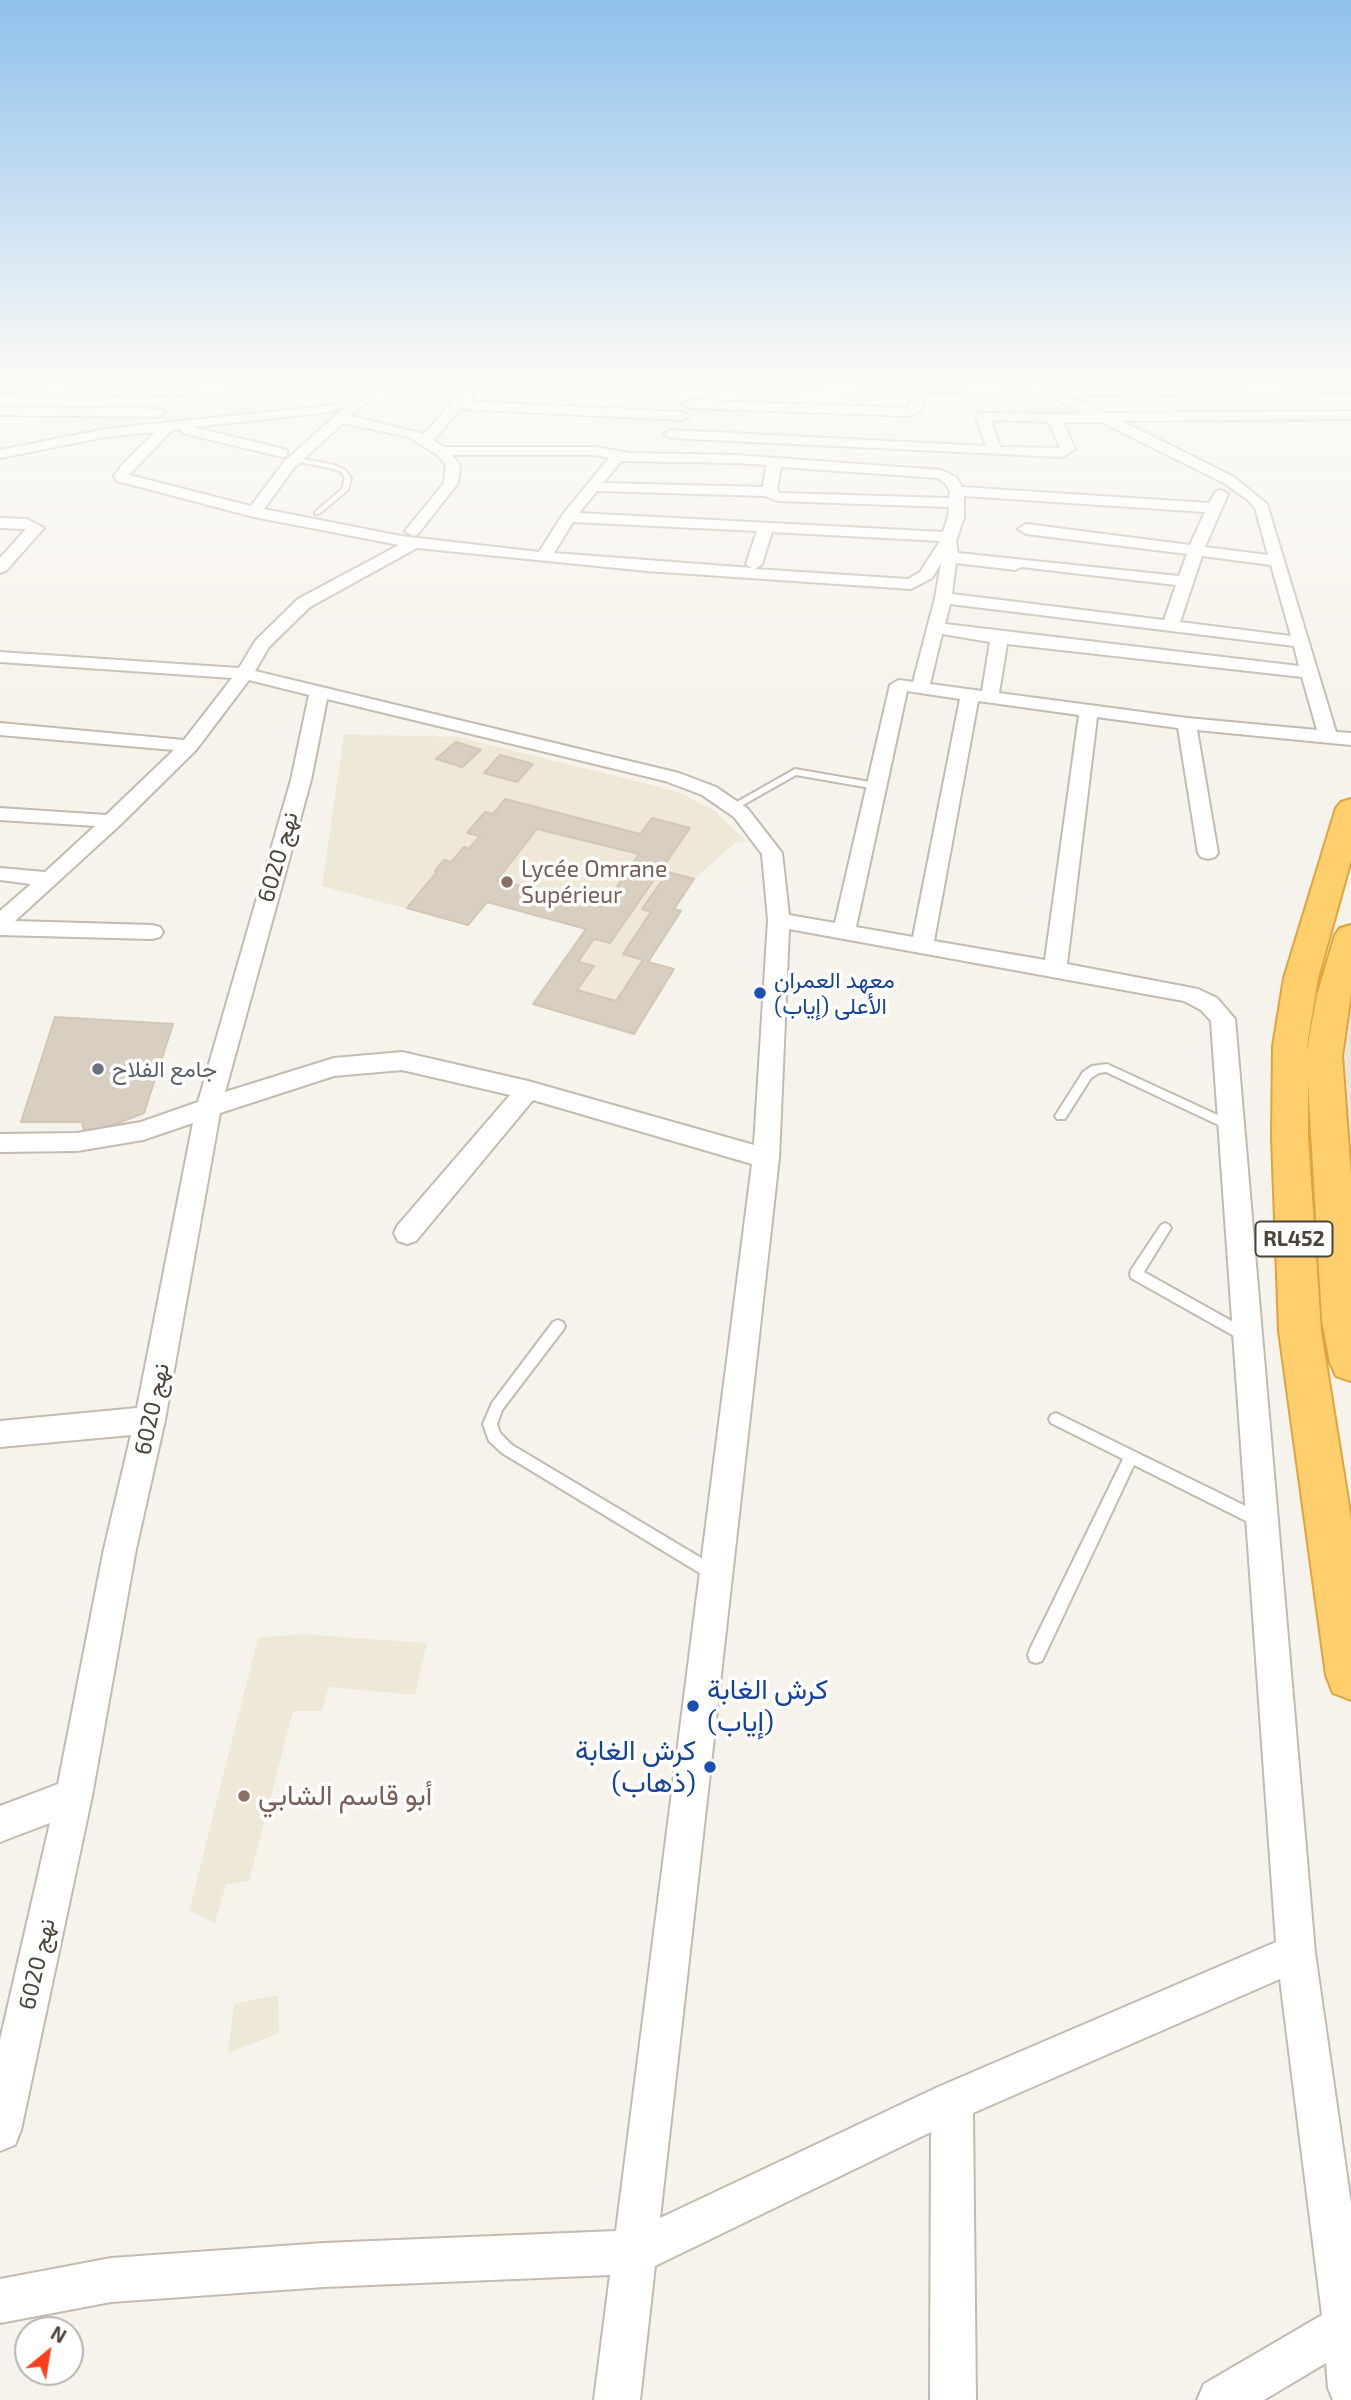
<!DOCTYPE html>
<meta charset="utf-8">
<style>
body{margin:0}
#map{position:relative;width:1351px;height:2400px;overflow:hidden;background:#f6f3ec;font-family:"Exo 2",sans-serif}
canvas{display:block}
.north{position:absolute;left:14px;top:2316px;width:70px;height:70px;box-sizing:border-box;background:#fff;border:2px solid #b7b4b0;border-radius:50%;rotate:30deg;font-size:19px;font-weight:700;line-height:28px;text-align:center;color:#4b4439}
.north::after{content:'';display:block;margin:auto;width:24px;height:32px;background:#fc3f1d;clip-path:polygon(50% 0,100% 100%,50% 72%,0 100%)}
</style>
<div id="map">
<canvas width="1351" height="2400"></canvas>
<div class="north">N</div>
</div>
<script>
const context = document.querySelector('canvas').getContext('2d');
context.lineJoin = 'round';
function fillPath(path, color) { context.fillStyle = color; context.fill(path, 'evenodd'); }
const toPath = rows => new Path2D(rows.map(r => 'M' + r).join(''));
function stroke(path, color, width, dash) { context.strokeStyle = color; context.lineWidth = width; context.lineCap = dash ? 'butt' : 'round'; context.setLineDash(dash || []); context.stroke(path); }
function label(font, color, halo, rows, align = 'center') {
  context.font = font + ' "Exo 2",Vazirmatn,sans-serif'; context.lineWidth = 7; context.setLineDash([]); context.textBaseline = 'middle'; context.strokeStyle = halo; context.fillStyle = color; for (const [text, x, y, turn = 0] of rows) {
    context.save(); context.translate(x, y); context.rotate((+turn || 0) * Math.PI / 180); context.textAlign = isNaN(turn) ? turn : align; if (halo) context.strokeText(text, 0, 0); context.fillText(text, 0, 0); context.restore();
  }
}
fillPath(toPath([
 [1351,1011,1351,1202,1338,1060]
]), '#eae5da');
fillPath(toPath([
 [344,734,458,737,652,785,683,794,716,812,746,841,735,843,694,879,675,909,681,911,648,962,674,969,634,1034,533,1004,586,929,488,902,468,925,322,886],
 [301,1634,427,1643,415,1695,329,1687,322,1711,293,1711,249,1881,226,1884,215,1923,189,1911,258,1638],
 [278,1995,279,2033,228,2053,234,2004]
]), '#efe8d6');
const building = toPath([
 [456,742,481,750,462,767,436,759,456,742],
 [500,755,533,764,517,782,484,773,500,755],
 [505,799,640,834,652,818,690,828,610,943,594,939,578,962,594,966,577,990,616,1001,643,960,623,954,651,912,642,909,668,872,694,879,674,909,681,911,648,962,674,969,634,1034,533,1004,586,929,487,902,468,925,407,908,437,872,435,871,444,860,451,862,464,847,469,849,480,836,467,833,485,812,493,814,505,799],
 [537,829,639,854,603,907,497,880,537,829],
 [55,1017,173,1024,144,1113,85,1136,82,1122,21,1122,55,1017]
]);
fillPath(building, '#d8cfc1');
stroke(building, '#d3c7b4', 2);
const lane = toPath([
 [295,458,332,464,345,470,351,478,348,490,319,514,315,514,315,512,342,489,345,478,341,472,330,468,293,461,293,459,295,458],
 [795,769,876,783,881,786,876,789,796,775,736,809,730,809,728,807,795,769],
 [1107,1064,1235,1123,1237,1126,1235,1129,1227,1129,1106,1072,1099,1073,1091,1078,1065,1119,1057,1119,1055,1116,1083,1072,1092,1066,1107,1064],
 [1165,1223,1169,1225,1171,1228,1144,1272,1253,1333,1255,1337,1253,1341,1248,1343,1243,1341,1131,1278,1130,1274,1131,1270,1161,1225,1165,1223],
 [558,1320,563,1322,565,1326,563,1330,502,1410,497,1424,500,1433,512,1445,718,1568,721,1573,718,1578,713,1580,708,1578,502,1453,489,1441,483,1424,492,1403,553,1322,558,1320],
 [1056,1413,1264,1515,1266,1520,1264,1525,1259,1527,1254,1525,1134,1465,1042,1661,1036,1663,1030,1661,1028,1655,1030,1649,1123,1459,1051,1423,1049,1419,1051,1415,1056,1413]
]);
const street = toPath([
 [186,377,392,377,1038,386,1032,378,1044,377,1055,388,1351,384,1351,392,1070,396,1106,413,1351,411,1351,419,1122,421,1234,477,1267,504,1336,732,1351,733,1351,745,1197,730,1218,853,1215,857,1208,859,1201,857,1198,853,1178,728,1097,717,1067,964,1198,989,1217,998,1235,1019,1315,1953,1351,2204,1351,2400,1333,2400,1328,2388,1326,2363,1264,2400,1197,2400,1204,2384,1322,2315,1280,1979,973,2113,976,2400,930,2400,931,2132,655,2266,640,2400,594,2400,610,2275,324,2287,111,2302,0,2323,0,2279,111,2258,324,2243,616,2231,752,1164,533,1100,416,1241,407,1244,398,1241,394,1233,398,1225,510,1095,402,1070,334,1076,220,1113,165,1420,136,1549,92,1796,21,2130,15,2145,0,2151,0,2040,50,1823,0,1842,0,1806,58,1784,104,1549,131,1435,0,1447,0,1421,137,1408,193,1123,143,1140,77,1151,0,1152,0,1134,77,1133,141,1122,198,1102,291,780,309,695,249,680,196,750,120,825,15,921,152,925,160,927,163,932,160,937,152,939,0,935,0,911,31,884,0,880,0,868,45,872,95,826,0,820,0,808,106,815,174,750,0,735,0,723,184,740,232,678,0,662,0,652,239,668,256,640,298,599,399,545,254,517,117,481,114,476,122,465,155,432,105,437,0,458,0,450,105,429,335,405,335,411,330,412,193,427,287,450,287,456,282,457,182,433,181,429,172,430,129,475,251,506,284,462,368,386,189,384,183,380,186,377],
 [384,386,912,392,908,408,689,400,682,404,689,408,911,416,921,410,925,392,1046,394,1085,414,978,413,976,416,986,446,671,430,664,434,671,438,1062,457,1075,449,1063,422,1101,422,1224,483,1248,500,1255,508,1268,555,1205,547,1228,494,1221,490,1216,491,1209,503,962,487,956,477,941,470,736,455,629,453,595,447,444,447,433,440,461,409,682,420,689,416,682,412,468,401,475,393,468,389,463,390,424,434,351,416,384,386],
 [991,420,1049,422,1060,448,1000,447,991,420],
 [343,423,409,437,436,454,446,465,444,483,405,531,413,536,418,534,458,483,460,465,452,455,595,455,609,458,563,514,539,552,401,536,264,509,294,468,343,423],
 [621,461,736,463,766,465,763,487,603,483,621,461],
 [781,467,938,478,945,483,950,491,949,498,780,493,777,490,781,467],
 [597,491,765,496,778,501,949,507,948,517,943,532,579,513,597,491],
 [964,496,1205,512,1190,545,1026,524,1018,529,1026,534,1187,554,1179,576,958,553,956,541,964,517,964,496],
 [573,522,757,531,746,564,752,568,554,553,573,522],
 [772,532,940,541,920,572,908,579,755,569,762,564,772,532],
 [417,548,647,571,911,589,932,578,941,563,935,598,913,682,899,680,890,685,835,923,789,915,782,853,748,809,716,787,679,773,255,671,269,647,310,607,417,548],
 [1202,556,1271,565,1291,636,1180,622,1202,556],
 [956,563,1015,570,1021,567,1176,585,1164,620,952,594,956,563],
 [950,604,1294,646,1299,666,945,624,950,604],
 [942,634,990,642,982,691,930,684,942,634],
 [1007,644,1302,677,1317,730,1187,718,999,693,1007,644],
 [907,691,960,699,913,937,856,927,907,691],
 [327,699,665,781,702,795,734,817,762,854,768,920,754,1145,528,1081,402,1052,334,1058,225,1092,311,780,327,699],
 [978,701,1079,715,1045,960,934,941,978,701],
 [789,929,1184,1001,1201,1010,1211,1021,1276,1942,938,2087,660,2218,779,1158,789,929],
 [0,384,182,388,189,392,182,396,0,392,0,384],
 [0,407,158,409,165,413,158,417,0,415,0,407],
 [0,518,27,519,44,528,6,571,0,573,0,558,26,529,0,528,0,518]
]);
const highway = toPath([
 [1351,799,1351,860,1318,978,1307,1046,1307,1050,1317,995,1335,935,1340,928,1351,925,1351,994,1342,1056,1351,1176,1351,1381,1336,1376,1330,1363,1322,1320,1308,1081,1308,1137,1321,1331,1351,1519,1351,1700,1333,1693,1326,1675,1279,1331,1272,1137,1273,1046,1284,978,1336,808,1341,802,1351,799]
]);
stroke(lane, '#c2bbae', 4);
stroke(street, '#c2bbae', 4);
stroke(highway, '#e0a43c', 4);
fillPath(lane, '#fff');
fillPath(street, '#fff');
fillPath(highway, '#ffcf6e');
const sky = context.createLinearGradient(0, 0, 0, 713);
sky.addColorStop(0, '#8fc1ec');
sky.addColorStop(0.53, '#fbfaf6');
sky.addColorStop(1, '#fbfaf600');
context.fillStyle = sky;
context.fillRect(0, 0, 1351, 713);
for (const [x, y, r, color] of [
 [507,882,7,"#8d6e63"],
 [760,993,7,"#1a4fb4"],
 [98,1069,7,"#6b7280"],
 [693,1706,7,"#1a4fb4"],
 [710,1767,7,"#1a4fb4"],
 [244,1796,7,"#8d6e63"]
]) { const dot = new Path2D(); dot.arc(x, y, r, 0, 2 * Math.PI); context.fillStyle = color; context.fill(dot); stroke(dot, '#fff', 2.5); }
for (const [x, y, w] of [
 [1294,1239,77]
]) { const box = new Path2D(); box.roundRect(x - w / 2, y - 17.5, w, 35, 5); context.fillStyle = '#fff'; context.fill(box); stroke(box, '#4b4439', 2); }
label('bold 21px', '#4b4439', null, [
 ["RL452",1294,1239]
]);
label('23px', '#4b4439', '#fff', [
 ["نهج 6020",278,857,-74],
 ["نهج 6020",152,1409,-78],
 ["نهج 6020",37,1964,-77]
]);
label('23px', '#785e54', '#fff', [
 ["Lycée Omrane",521,869],
 ["Supérieur",521,895]
], 'left');
label('23px', '#164399', '#fff', [
 ["معهد العمران",774,980],
 ["الأعلى (إياب)",774,1006]
], 'left');
label('23px', '#5b616d', '#fff', [
 ["جامع الفلاح",112,1069]
], 'left');
label('28px', '#164399', '#fff', [
 ["كرش الغابة",707,1690],
 ["(إياب)",707,1722],
 ["كرش الغابة",696,1751,"right"],
 ["(ذهاب)",696,1783,"right"]
], 'left');
label('28px', '#785e54', '#fff', [
 ["أبو قاسم الشابي",258,1796]
], 'left');
</script>
